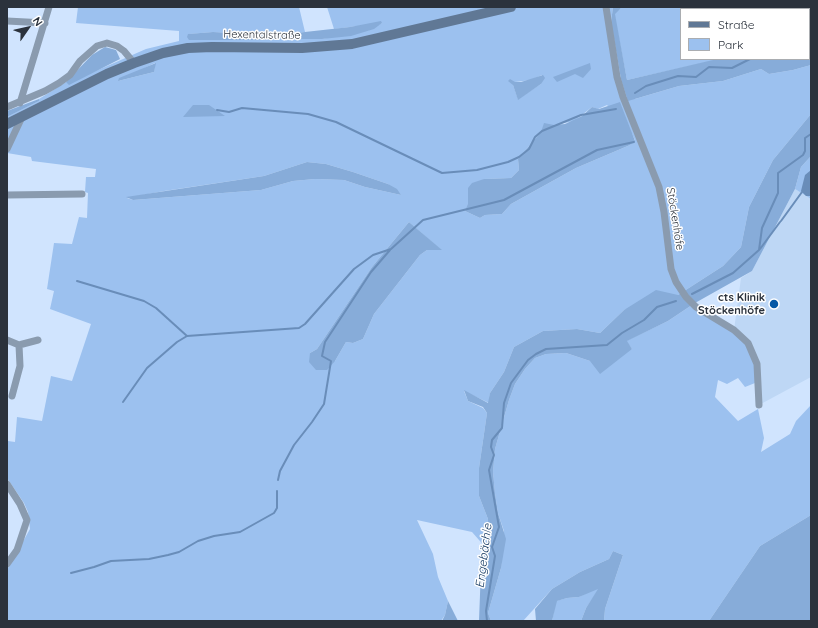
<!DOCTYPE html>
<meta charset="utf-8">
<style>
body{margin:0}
#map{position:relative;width:818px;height:628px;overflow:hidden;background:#d0e4fe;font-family:Quicksand,sans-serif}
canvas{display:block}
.frame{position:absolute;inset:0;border:8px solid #2b323c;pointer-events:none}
.legend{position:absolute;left:680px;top:8px;width:130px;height:52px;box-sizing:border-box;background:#fff;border:1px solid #aaadb1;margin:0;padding:5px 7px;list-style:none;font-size:12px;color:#2b323c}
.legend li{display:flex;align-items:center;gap:8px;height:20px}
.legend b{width:20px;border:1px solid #aaadb1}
.north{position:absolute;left:8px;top:8px;width:40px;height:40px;-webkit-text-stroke:3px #fff;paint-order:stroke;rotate:56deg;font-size:11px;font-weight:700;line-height:16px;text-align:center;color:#2b323c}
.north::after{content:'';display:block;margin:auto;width:14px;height:18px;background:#2b323c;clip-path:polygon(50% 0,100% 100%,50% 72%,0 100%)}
</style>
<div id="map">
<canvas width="818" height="628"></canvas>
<div class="frame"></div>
<ul class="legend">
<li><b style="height:5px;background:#607895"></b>Straße</li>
<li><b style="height:11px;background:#9cc1ef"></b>Park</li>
</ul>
<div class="north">N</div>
</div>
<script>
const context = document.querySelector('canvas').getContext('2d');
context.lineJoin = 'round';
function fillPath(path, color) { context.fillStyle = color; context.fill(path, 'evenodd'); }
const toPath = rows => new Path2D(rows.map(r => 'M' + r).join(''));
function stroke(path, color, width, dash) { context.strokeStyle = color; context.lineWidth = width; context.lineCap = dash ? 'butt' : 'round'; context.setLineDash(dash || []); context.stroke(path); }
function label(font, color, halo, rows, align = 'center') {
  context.font = font + ' Quicksand,sans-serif'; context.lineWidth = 3; context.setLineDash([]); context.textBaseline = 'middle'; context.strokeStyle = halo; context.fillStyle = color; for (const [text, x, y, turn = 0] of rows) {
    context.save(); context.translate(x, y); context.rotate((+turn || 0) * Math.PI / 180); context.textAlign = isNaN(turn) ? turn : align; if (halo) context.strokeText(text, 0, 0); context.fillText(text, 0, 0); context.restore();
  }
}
fillPath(toPath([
 [795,189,811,199,811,377,759,405,760,381,734,330,741,278,752,271]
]), '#bed7f5');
fillPath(toPath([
 [78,7,299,7,305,32,296,33,287,39,322,39,369,30,382,23,334,29,327,7,613,7,611,22,621,79,635,99,679,86,723,81,761,69,769,74,793,70,811,65,811,114,773,160,749,207,741,247,723,266,678,295,624,310,600,333,577,329,543,331,514,347,504,372,490,393,489,403,464,391,468,401,483,408,487,413,479,468,479,496,488,519,486,548,472,532,417,520,433,554,438,577,448,601,445,615,441,621,7,621,7,570,30,529,28,512,24,503,7,478,7,442,8,441,15,442,17,417,42,421,51,376,72,381,91,324,50,309,54,291,47,289,54,243,72,244,79,217,87,218,88,193,85,192,86,177,95,177,96,169,32,161,31,157,7,153,7,117,39,101,39,99,66,82,91,73,146,49,179,41,179,31,76,23],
 [213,32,270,35,271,40,189,40,189,34],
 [155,63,154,72,118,81],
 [542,75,541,84,518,99,513,85,515,82,531,80],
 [607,105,632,134,635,140,630,145,576,168,511,204,502,214,485,215,480,218,465,211,484,179,511,178,519,170,518,159,541,132,554,125,574,121,592,107,598,109],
 [307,162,326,164,353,172,388,184,401,195,365,187,344,180,315,179,293,181,261,190,133,200,127,198,164,191,264,176],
 [409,222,441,250,427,250,420,255,374,314,363,339,353,343,346,342,335,361,310,353,317,349,372,267],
 [636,7,811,7,811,39,809,40,809,9,681,9,681,59,721,59,627,80,614,13,621,8],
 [811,156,811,199,795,189,801,167],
 [695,303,744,338,760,381,745,387,738,378,727,384,718,380,715,397,738,421,758,409,764,438,761,452,790,434,796,421,811,405,811,515,760,546,709,621,604,621,605,609,623,555,613,551,609,559,580,572,552,589,523,621,491,621,488,613,501,568,504,531,498,513,495,493,493,472,495,449,509,400,515,384,525,369,535,358,546,354,566,353,590,361,632,349,626,341,668,321],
 [594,589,599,589,586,608,581,621,552,621,556,601,567,598,579,597]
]), '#9cc1ef');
fillPath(toPath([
 [613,7,636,7,621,8,615,14,627,80,713,60,809,59,809,40,811,39,811,65,793,70,769,74,761,69,723,81,679,86,628,101,621,79,611,22],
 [381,21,382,23,374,29,351,36,322,39,287,39,290,35,296,33,350,27],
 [213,32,270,35,272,37,272,40,189,40,187,37,188,34],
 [105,47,116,50,120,59,69,85,66,82,92,55],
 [156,63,154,72,118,81,119,78],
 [590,63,591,69,583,78,575,74,557,82,553,77],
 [543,75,545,78,541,84,518,100,513,85,508,81,510,79,515,82,521,82],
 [39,99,39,101,7,117,7,111],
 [620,102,635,141,630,145,576,168,511,204,502,214,485,215,480,218,465,211,468,204,468,188,472,183,484,179,511,178,519,170,518,159,541,132,544,123,554,125,565,124,582,116,592,107,599,109],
 [193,105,209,105,225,116,183,117],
 [811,114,811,156,801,167,795,189,752,271,695,303,668,321,627,341,632,349,600,374,590,361,566,353,546,354,535,358,525,369,515,384,509,400,495,449,493,472,495,493,498,513,506,539,501,568,488,613,491,621,479,621,481,568,486,548,488,519,479,496,479,468,487,413,483,407,468,401,464,390,488,403,490,393,504,372,514,347,543,331,577,329,600,333,624,310,656,290,678,295,723,266,741,247,749,207,773,160],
 [307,162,326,164,353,172,388,184,397,189,401,195,365,187,344,180,315,179,293,181,261,190,133,200,126,197,264,176],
 [409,222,442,250,427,250,420,255,374,314,363,339,353,343,346,342,335,361,327,370,316,370,309,362,310,353,317,349,372,267],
 [811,515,811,621,709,621,760,546],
 [613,551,623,555,605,609,604,621,581,621,586,608,598,589,579,597,567,598,557,601,552,621,536,621,535,609,552,589,580,572,609,559],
 [448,601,458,621,442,621,445,615]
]), '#87acd9');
fillPath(toPath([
 [811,170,811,196,806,196,801,191,805,175]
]), '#698db9');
stroke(toPath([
 [809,55,811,54],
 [760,59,793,59],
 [635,93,646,86,678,76,696,77,709,67,732,68,750,59],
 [217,110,229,112,242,108,308,114,336,122,442,173,477,170,508,162,519,157,529,149,535,137,542,131,581,115,616,109],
 [781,221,802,192],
 [760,249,780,222],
 [77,281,144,301,156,308,187,336],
 [692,294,733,273,759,250,762,228,778,193,778,173,803,155,805,151,805,138,811,134],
 [123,402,147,368,177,342,187,336,299,328,305,324,354,269,373,255,391,249,423,220,504,200,597,150,634,142],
 [278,480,280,471,294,445,312,422,324,404,331,361,322,356,325,342,371,272,390,250],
 [71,573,94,567,111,561,149,559,168,555,179,552,198,541,214,536,240,532,274,513,277,508,277,491],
 [487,621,486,611,495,556,492,547,499,527,489,470,494,455,491,447,492,440,502,428,504,403,511,383,528,360,536,354,546,349,607,345,622,333,644,320,657,307,676,301]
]), '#698db9', 2);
stroke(toPath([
 [606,7,617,77,623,97,659,187,664,212,671,269,676,282,686,297,696,307,734,330,748,343,757,364,759,405],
 [7,21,45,23],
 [20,103,49,7],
 [7,107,45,91,59,83,70,75,80,61,97,46,107,43,117,46,124,51,134,63],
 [7,149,22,117],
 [7,195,82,194],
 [7,340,19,345,38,340],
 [12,396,20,366,19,345],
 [7,484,20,504,27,520,17,550,7,564]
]), '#8a9baf', 7);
stroke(toPath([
 [7,124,107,74,134,63,163,53,188,48,212,47,302,48,352,44,511,7]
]), '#607895', 10);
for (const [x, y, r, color] of [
 [774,304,5,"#0558a6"]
]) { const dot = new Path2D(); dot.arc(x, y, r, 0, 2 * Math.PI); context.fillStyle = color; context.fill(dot); stroke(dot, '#fff', 1.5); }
label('11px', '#2b323c', '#fff', [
 ["Hexentalstraße",262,35,1],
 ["Stöckenhöfe",675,219,81]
]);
label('bold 11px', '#2b323c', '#fff', [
 ["cts Klinik",765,298],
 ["Stöckenhöfe",765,311]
], 'right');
label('italic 12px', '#0b315c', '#fff', [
 ["Engebächle",484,556,-83]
]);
</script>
